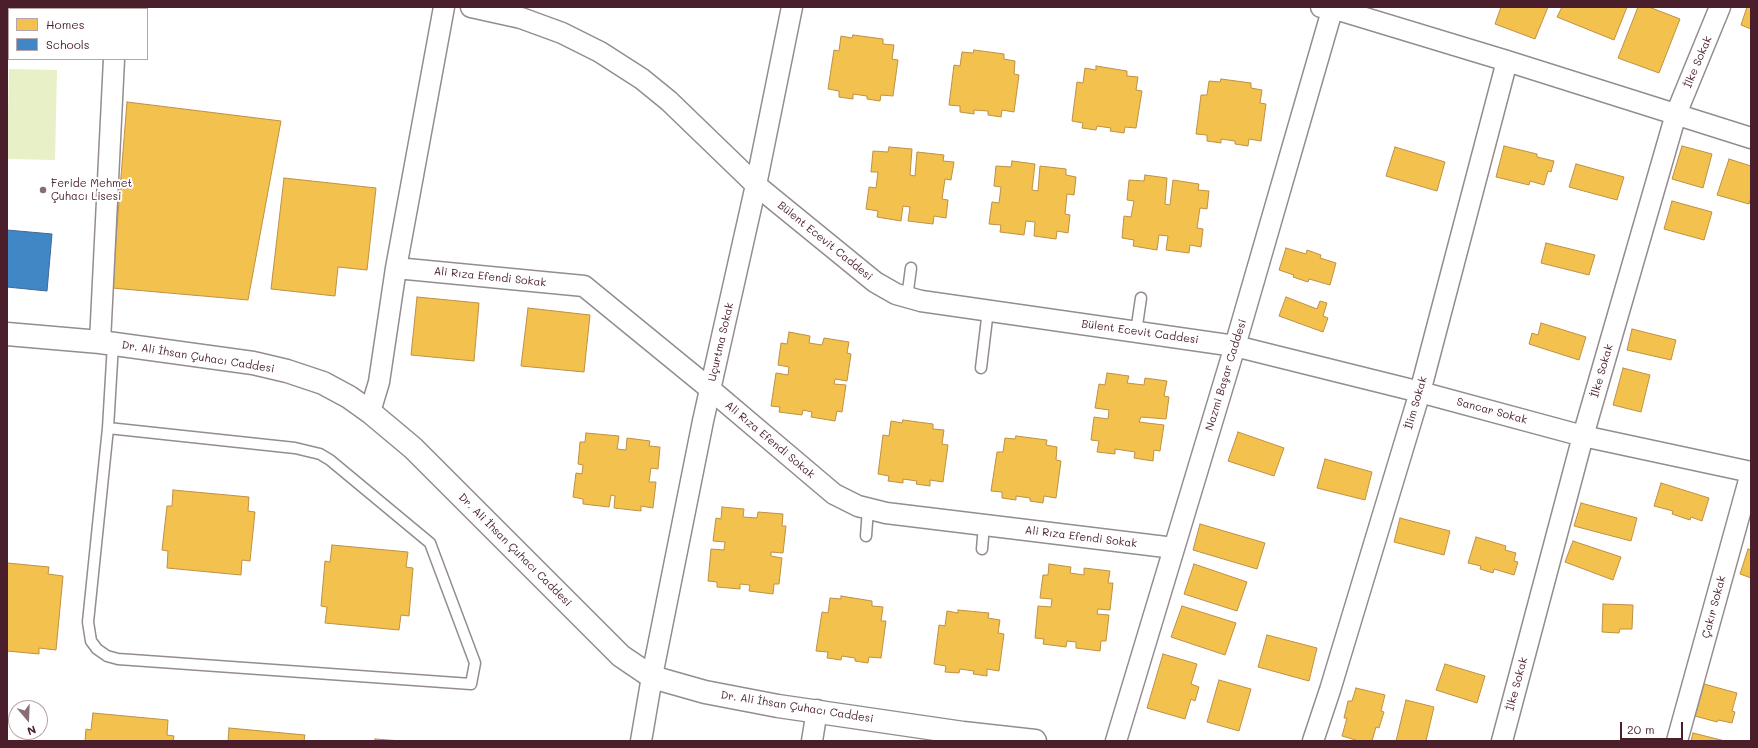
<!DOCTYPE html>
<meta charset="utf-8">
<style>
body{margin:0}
#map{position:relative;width:1758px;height:748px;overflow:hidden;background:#fff;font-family:Mali,sans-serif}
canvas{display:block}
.frame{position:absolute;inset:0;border:8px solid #4a1f2b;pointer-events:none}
.legend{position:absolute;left:8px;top:8px;width:140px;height:52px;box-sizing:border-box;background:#fff;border:1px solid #b7a5aa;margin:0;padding:5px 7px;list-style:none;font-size:12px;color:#4a1f2b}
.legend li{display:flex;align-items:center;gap:8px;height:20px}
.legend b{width:20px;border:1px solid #b7a5aa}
.north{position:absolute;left:8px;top:700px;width:40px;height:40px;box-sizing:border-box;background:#fff;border:1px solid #b7a5aa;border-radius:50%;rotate:161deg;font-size:11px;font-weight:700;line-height:16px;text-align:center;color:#4a1f2b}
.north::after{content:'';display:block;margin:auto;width:14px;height:18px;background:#896d75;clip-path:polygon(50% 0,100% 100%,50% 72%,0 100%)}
.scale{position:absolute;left:1620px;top:722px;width:63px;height:18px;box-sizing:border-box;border:2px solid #4a1f2b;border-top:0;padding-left:5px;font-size:12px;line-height:14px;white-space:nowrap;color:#4a1f2b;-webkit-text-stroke:3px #fff;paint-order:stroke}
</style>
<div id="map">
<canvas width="1758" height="748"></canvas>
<div class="frame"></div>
<ul class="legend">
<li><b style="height:11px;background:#f2c14e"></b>Homes</li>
<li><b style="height:11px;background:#3f88c5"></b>Schools</li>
</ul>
<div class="north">N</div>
<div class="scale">20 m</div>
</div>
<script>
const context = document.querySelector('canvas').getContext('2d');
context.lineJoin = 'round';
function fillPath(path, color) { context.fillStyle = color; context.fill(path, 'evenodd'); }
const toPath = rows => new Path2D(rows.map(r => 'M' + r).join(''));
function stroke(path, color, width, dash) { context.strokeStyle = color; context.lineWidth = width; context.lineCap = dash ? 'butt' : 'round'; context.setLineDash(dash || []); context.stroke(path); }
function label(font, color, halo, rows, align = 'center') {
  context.font = font + ' Mali,sans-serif'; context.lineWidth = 4; context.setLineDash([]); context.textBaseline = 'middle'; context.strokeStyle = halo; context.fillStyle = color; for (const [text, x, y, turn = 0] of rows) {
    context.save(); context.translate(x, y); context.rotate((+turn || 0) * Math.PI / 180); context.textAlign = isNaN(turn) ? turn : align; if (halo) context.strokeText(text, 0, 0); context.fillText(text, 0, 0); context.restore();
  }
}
fillPath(toPath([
 [9,69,57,70,55,160,7,159]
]), '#e7f0c6');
const homes = toPath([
 [1501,7,1548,7,1535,39,1495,24,1501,7],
 [1562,7,1627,7,1614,40,1557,17,1562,7],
 [1638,7,1649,7,1680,19,1659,73,1618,58,1638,7],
 [1747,7,1751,7,1751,29,1741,25,1747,7],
 [853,35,883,39,883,44,894,45,892,59,898,60,893,96,881,95,880,101,867,99,867,96,853,94,853,99,839,97,839,91,828,89,834,50,839,51,841,36,852,38,853,35],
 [974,50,1004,54,1004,59,1015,61,1014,74,1019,75,1014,112,1002,110,1001,117,988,115,988,111,974,110,974,114,960,112,960,106,949,105,954,65,960,66,962,52,973,53,974,50],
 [1096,66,1127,71,1127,76,1138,77,1136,90,1142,91,1136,128,1125,127,1124,133,1110,131,1111,128,1097,126,1096,130,1082,128,1083,123,1072,121,1077,82,1083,83,1085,68,1096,70,1096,66],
 [1221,79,1251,83,1251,88,1262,90,1260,103,1266,104,1261,141,1249,139,1248,146,1235,144,1235,141,1221,139,1221,143,1207,141,1207,135,1196,134,1201,95,1207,95,1209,81,1220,82,1221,79],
 [127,102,281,121,248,300,112,288,127,102],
 [1504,146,1537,154,1537,157,1554,161,1551,172,1548,171,1544,185,1530,181,1529,185,1496,177,1504,146],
 [1682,146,1712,154,1703,188,1672,179,1682,146],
 [889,147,912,149,910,175,915,176,917,152,944,155,943,161,954,162,951,180,945,179,942,199,948,200,946,218,934,216,933,224,908,221,910,207,903,206,901,221,877,217,878,211,866,209,869,187,876,188,878,172,871,172,873,151,888,152,889,147],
 [1395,147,1445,162,1437,191,1386,176,1395,147],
 [1729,159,1751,166,1751,197,1749,204,1717,195,1729,159],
 [1012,161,1035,164,1032,190,1038,191,1040,166,1066,169,1066,175,1076,177,1074,195,1067,194,1065,214,1070,215,1068,233,1057,231,1056,239,1034,236,1035,222,1026,221,1024,235,1000,232,1001,225,989,224,992,202,999,203,1001,187,994,186,996,166,1011,167,1012,161],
 [1576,164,1624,177,1617,200,1569,187,1576,164],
 [1145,175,1167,178,1165,204,1170,205,1173,180,1199,184,1198,190,1209,191,1207,209,1200,208,1197,228,1203,229,1201,247,1190,245,1189,253,1166,250,1168,236,1159,235,1157,250,1133,246,1134,240,1122,238,1124,216,1131,217,1134,201,1127,200,1129,180,1144,181,1145,175],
 [284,178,376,188,367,270,338,267,335,296,271,289,284,178],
 [1672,201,1712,212,1704,240,1664,229,1672,201],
 [1546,243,1595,255,1589,275,1541,263,1546,243],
 [1286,248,1306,254,1307,250,1321,255,1320,258,1336,263,1330,285,1309,279,1308,282,1293,277,1294,275,1279,270,1286,248],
 [417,297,479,303,474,361,411,355,417,297],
 [1286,297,1317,309,1320,301,1327,303,1323,316,1328,318,1323,332,1279,316,1286,297],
 [528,308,590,315,584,372,521,366,528,308],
 [1541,323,1586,337,1579,360,1529,344,1532,333,1538,335,1541,323],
 [1632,329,1676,340,1671,360,1627,350,1632,329],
 [789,332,810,336,809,343,822,345,824,338,849,342,847,353,851,354,847,381,835,379,834,384,846,385,842,412,837,411,835,421,811,417,812,412,803,410,802,415,779,412,780,407,771,406,776,373,788,375,789,367,778,365,781,343,787,344,789,332],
 [1623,368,1650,375,1641,412,1613,405,1623,368],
 [1107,373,1129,376,1127,383,1144,385,1145,378,1167,381,1164,396,1169,397,1166,419,1141,417,1139,422,1164,425,1160,451,1154,450,1153,461,1134,458,1135,452,1115,449,1115,454,1097,452,1099,441,1091,440,1094,417,1108,419,1109,410,1095,408,1099,384,1105,385,1107,373],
 [903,420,933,424,933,429,944,430,942,444,948,445,943,482,930,480,930,486,916,484,917,481,903,479,903,483,888,481,889,476,878,474,883,435,889,436,891,421,902,423,903,420],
 [1238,432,1284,448,1274,476,1228,461,1238,432],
 [586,433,619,436,617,449,626,450,627,438,650,441,649,446,660,447,658,469,651,468,649,482,656,482,653,508,641,506,641,511,614,508,615,496,611,495,609,507,583,504,583,499,573,497,576,473,582,474,583,465,578,464,580,442,585,442,586,433],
 [1016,436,1047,440,1046,445,1057,447,1056,460,1061,461,1056,498,1044,496,1043,503,1030,501,1030,498,1016,496,1016,500,1002,498,1002,492,991,491,997,452,1003,452,1005,438,1015,439,1016,436],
 [1325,459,1372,472,1365,500,1317,488,1325,459],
 [1661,483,1709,498,1702,521,1691,517,1690,520,1672,514,1673,511,1654,506,1661,483],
 [173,490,249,497,248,511,255,512,250,561,242,560,241,575,167,568,168,551,162,550,167,506,172,506,173,490],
 [1581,503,1637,518,1631,541,1574,526,1581,503],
 [722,507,744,509,743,517,757,518,758,512,783,514,782,526,786,526,783,553,771,552,771,556,782,558,779,584,774,584,773,594,749,591,750,585,740,584,740,589,717,587,717,582,708,581,711,549,724,550,725,542,713,541,716,518,721,519,722,507],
 [1400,518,1450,531,1444,555,1394,542,1400,518],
 [1200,524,1265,543,1257,569,1193,550,1200,524],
 [1476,537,1506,546,1505,550,1516,553,1514,561,1518,562,1514,575,1494,569,1493,573,1480,569,1481,566,1468,563,1476,537],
 [1573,541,1621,557,1613,580,1565,562,1573,541],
 [332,545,408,552,406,567,413,568,409,616,401,615,399,630,325,623,327,607,321,606,325,561,330,562,332,545],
 [1748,549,1751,550,1751,578,1740,574,1748,549],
 [7,563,49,567,48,574,63,576,56,650,39,648,39,654,7,651,7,563],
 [1049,564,1071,567,1070,573,1084,575,1084,568,1110,571,1108,583,1113,583,1110,610,1098,609,1097,614,1109,615,1106,641,1101,641,1100,651,1076,648,1076,642,1067,641,1066,647,1043,644,1044,639,1035,638,1038,606,1051,607,1052,599,1040,598,1043,575,1048,575,1049,564],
 [1194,564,1247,582,1237,611,1184,594,1194,564],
 [841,596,872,601,872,606,883,607,881,621,886,621,881,658,869,657,868,663,855,661,855,658,842,656,841,660,827,658,828,652,816,651,822,612,828,613,830,598,841,599,841,596],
 [1603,604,1633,605,1632,629,1620,629,1619,633,1602,632,1603,604],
 [1182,606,1236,623,1225,655,1171,637,1182,606],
 [958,610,989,613,988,618,1000,620,998,633,1004,634,999,671,987,669,987,676,973,674,974,671,960,669,959,673,945,672,946,666,934,664,939,625,945,626,947,611,958,613,958,610],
 [1267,635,1317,648,1309,681,1258,667,1267,635],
 [1163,654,1197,664,1191,684,1199,687,1195,701,1191,699,1185,719,1147,708,1163,654],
 [1445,664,1485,676,1477,703,1436,690,1445,664],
 [1219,680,1251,689,1239,731,1207,722,1219,680],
 [1704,684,1737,693,1732,711,1735,712,1732,723,1718,720,1717,722,1695,716,1704,684],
 [1356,688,1385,695,1381,711,1384,712,1379,728,1376,727,1372,741,1359,741,1342,736,1347,718,1344,718,1348,701,1352,701,1356,688],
 [1406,700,1434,707,1426,741,1396,741,1406,700],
 [93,713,168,720,167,735,174,736,173,741,85,741,86,729,91,730,93,713],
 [229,728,305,735,304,741,228,741,229,728],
 [1693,733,1725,741,1691,741,1693,733],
 [375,739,402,741,375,741,375,739]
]);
fillPath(homes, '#f2c14e');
stroke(homes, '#c09044', 1);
const schools = toPath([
 [7,230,52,234,47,291,7,287,7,230]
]);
fillPath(schools, '#3f88c5');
stroke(schools, '#426897', 1);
const lane = toPath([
 [907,298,911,268],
 [1136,332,1141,298],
 [981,368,988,310],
 [108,428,295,448,320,454,330,460,430,543,475,663,471,684,118,659,107,656,97,649,91,641,88,622,108,428,113,344],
 [866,536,868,509],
 [982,549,984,525]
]);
const street = toPath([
 [471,7,521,18,562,33,600,52,642,79,669,101,756,185,875,282,896,294,921,301,1235,346,1420,392,1583,436,1751,472],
 [1321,7,1332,8,1507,61,1751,138],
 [117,9,117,7],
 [396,268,584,286,710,389,834,494,858,506,886,513,1174,548],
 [100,342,114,59],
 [370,412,379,382,396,268,444,7],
 [641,741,653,671,703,421,756,185,792,7],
 [812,741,817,710],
 [1116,741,1235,346,1333,7],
 [1313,741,1330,690,1420,392,1507,61],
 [1502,741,1583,436,1676,114,1720,7],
 [1677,741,1751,473]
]);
const secondary = toPath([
 [7,334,100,342,253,363,287,371,323,383,349,397,370,412,413,448,621,656,652,677,705,692,778,706,963,733,1035,741]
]);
stroke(lane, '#948c8e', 13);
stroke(street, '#948c8e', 23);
stroke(secondary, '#948c8e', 25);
stroke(lane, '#fff', 10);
stroke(street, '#fff', 20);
stroke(secondary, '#fff', 22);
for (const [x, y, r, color] of [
 [43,190,4,"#896d75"]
]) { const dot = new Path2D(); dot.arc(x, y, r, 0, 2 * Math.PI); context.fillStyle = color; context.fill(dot); stroke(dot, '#fff', 1.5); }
label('11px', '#4a1f2b', '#fff', [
 ["İlke Sokak",1698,62,-67],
 ["Bülent Ecevit Caddesi",825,241,39],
 ["Ali Rıza Efendi Sokak",490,277,6],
 ["Bülent Ecevit Caddesi",1140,332,8],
 ["Uçurtma Sokak",721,342,-77],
 ["Dr. Ali İhsan Çuhacı Caddesi",198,357,9],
 ["İlke Sokak",1602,371,-74],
 ["Nazmi Başar Caddesi",1226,375,-73],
 ["İlim Sokak",1416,403,-74],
 ["Sancar Sokak",1492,411,15],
 ["Ali Rıza Efendi Sokak",770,440,40],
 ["Ali Rıza Efendi Sokak",1081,537,7],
 ["Dr. Ali İhsan Çuhacı Caddesi",515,550,45],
 ["Çakır Sokak",1714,607,-75],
 ["İlke Sokak",1517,684,-75],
 ["Dr. Ali İhsan Çuhacı Caddesi",797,707,9]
]);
label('11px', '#4a1f2b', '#fff', [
 ["Feride Mehmet",51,184],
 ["Çuhacı Lisesi",51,197]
], 'left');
</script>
